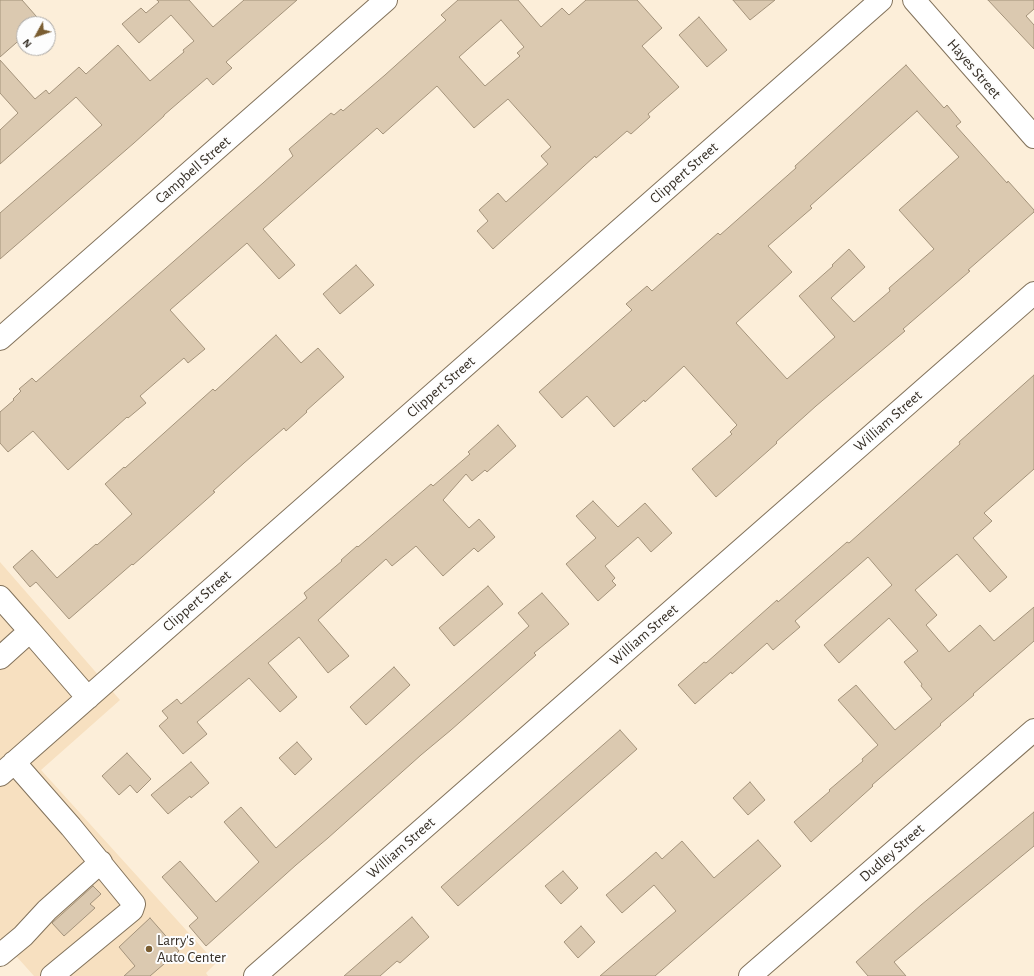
<!DOCTYPE html>
<style>
body{margin:0}
#map{position:relative;width:1034px;height:976px;overflow:hidden;background:#fceed9;font-family:"Alegreya Sans",sans-serif}
canvas{display:block}
.north{position:absolute;left:16px;top:16px;width:40px;height:40px;box-sizing:border-box;background:#fdfdfd;border:1px solid #adaaa7;border-radius:50%;rotate:230deg;font-size:11px;font-weight:700;line-height:16px;text-align:center;color:#352e25}
.north::after{content:'';display:block;margin:auto;width:14px;height:18px;background:#7a5d31;clip-path:polygon(50% 0,100% 100%,50% 72%,0 100%)}
</style>
<div id="map">
<canvas width="1034" height="976"></canvas>
<div class="north">N</div>
</div>
<script>
const context = document.querySelector('canvas').getContext('2d');
context.lineJoin = 'round';
function fillPath(path, color) { context.fillStyle = color; context.fill(path, 'evenodd'); }
const toPath = rows => new Path2D(rows.map(r => 'M' + r).join(''));
function stroke(path, color, width, dash) { context.strokeStyle = color; context.lineWidth = width; context.lineCap = dash ? 'butt' : 'round'; context.setLineDash(dash || []); context.stroke(path); }
function label(font, color, halo, rows, align = 'center') {
  context.font = font + ' "Alegreya Sans",sans-serif'; context.lineWidth = 4; context.setLineDash([]); context.textBaseline = 'middle'; context.strokeStyle = halo; context.fillStyle = color; for (const [text, x, y, turn = 0] of rows) {
    context.save(); context.translate(x, y); context.rotate((+turn || 0) * Math.PI / 180); context.textAlign = isNaN(turn) ? turn : align; if (halo) context.strokeText(text, 0, 0); context.fillText(text, 0, 0); context.restore();
  }
}
fillPath(toPath([
 [0,562,120,700,41,770,216,963,206,973,208,976,34,976,0,938]
]), '#f7e0c0');
const building = toPath([
 [0,0,22,0,43,24,24,24,24,36,0,57,0,0],
 [157,0,189,0,213,27,244,0,297,0,226,62,232,68,213,85,207,78,164,115,164,116,134,143,0,259,0,213,102,125,76,97,0,164,0,130,18,113,0,93,0,60,35,99,46,90,49,94,79,67,86,74,118,45,150,81,184,52,183,50,194,41,171,15,139,43,122,24,141,8,146,13,159,2,157,0],
 [458,0,518,0,541,27,562,8,569,15,586,0,637,0,662,28,642,46,679,87,648,114,650,117,631,134,627,131,596,158,595,156,493,249,477,231,488,221,479,210,498,193,506,202,548,164,541,156,551,147,508,99,474,128,437,86,383,134,377,128,263,229,295,265,279,279,247,243,170,310,205,349,188,363,184,358,140,396,146,403,128,418,127,417,68,470,33,431,8,452,0,443,0,412,14,400,13,399,21,391,19,389,32,378,36,382,263,183,293,156,289,149,331,113,334,115,341,109,343,111,385,75,446,20,441,15,458,0],
 [501,20,524,47,517,53,520,56,485,86,459,57,501,20],
 [733,0,775,0,750,20,733,0],
 [988,0,1034,0,1034,9,1026,16,1034,25,1034,49,988,0],
 [699,17,727,50,707,67,679,35,699,17],
 [906,65,944,108,947,105,961,122,956,126,1007,183,1008,181,1034,210,1034,212,968,270,970,271,903,329,905,331,816,406,776,442,777,443,716,497,692,469,732,434,730,432,737,425,684,366,645,402,644,400,614,427,587,396,562,418,539,392,632,310,626,304,647,286,652,291,718,233,720,235,796,168,795,166,906,65],
 [917,111,959,157,899,210,934,249,889,288,890,291,854,322,831,298,865,267,849,249,832,265,833,266,799,296,835,337,787,379,736,323,792,272,768,246,812,208,810,206,917,111],
 [356,265,374,285,340,314,323,294,356,265],
 [276,335,301,363,318,348,344,377,306,411,307,412,286,431,284,428,244,463,213,491,215,492,133,565,132,564,69,619,36,582,30,587,13,567,32,550,57,578,96,544,97,545,132,514,105,484,124,467,125,468,213,389,215,391,276,335],
 [1034,375,1034,469,984,513,992,521,973,538,1007,577,990,592,957,554,915,590,937,615,926,625,949,652,980,625,994,641,1034,607,1034,641,973,694,974,695,940,724,941,725,872,785,873,786,811,842,794,822,830,791,829,790,863,761,862,759,878,745,838,700,856,685,895,730,932,699,921,686,922,684,904,662,918,651,889,618,839,663,824,645,892,585,868,557,795,621,800,627,773,650,767,643,732,674,731,672,695,704,678,685,704,662,706,663,777,600,778,602,847,542,849,543,960,444,959,442,1034,375],
 [498,425,516,446,487,472,485,470,472,481,466,474,443,500,469,528,479,519,495,537,478,552,474,548,443,576,416,546,392,566,386,559,318,620,349,656,328,673,299,637,268,663,297,697,280,712,249,678,197,722,207,734,183,754,159,726,168,718,162,711,177,699,181,704,307,598,304,593,342,561,341,560,357,546,358,547,431,484,433,486,470,454,468,452,498,425],
 [593,501,618,527,645,503,672,533,651,552,638,537,605,566,615,578,612,581,616,585,598,601,566,564,596,538,576,516,593,501],
 [488,586,503,604,454,646,439,628,488,586],
 [542,593,569,624,534,653,536,655,451,730,421,755,328,838,296,865,206,946,189,926,198,918,162,877,180,861,216,902,259,862,224,822,241,807,276,848,529,626,518,613,542,593],
 [394,667,410,685,366,725,350,707,394,667],
 [620,730,637,749,458,906,441,887,620,730],
 [297,742,312,759,295,775,279,758,297,742],
 [127,753,151,779,137,793,130,785,119,795,102,776,127,753],
 [191,762,209,783,191,798,190,796,168,814,151,795,191,762],
 [750,782,765,800,748,815,733,798,750,782],
 [1034,812,1034,846,894,962,906,976,868,976,856,962,921,905,1034,812],
 [758,840,781,866,655,976,600,976,676,911,654,885,622,913,606,895,624,880,656,852,662,859,682,841,714,878,758,840],
 [563,871,578,888,561,904,545,886,563,871],
 [93,886,101,894,90,904,95,908,64,936,52,923,93,886],
 [412,917,429,937,400,963,397,961,380,976,344,976,412,917],
 [150,918,179,951,150,976,124,976,135,966,119,947,150,918],
 [581,926,595,942,578,958,564,942,581,926]
]);
fillPath(building, '#dbc9b0');
stroke(building, '#a4937b', 1);
const minor = toPath([
 [914,0,1034,137],
 [0,339,386,0],
 [0,597,30,631,0,658],
 [30,631,88,698],
 [14,762,71,827,134,904,132,910,52,976],
 [0,775,881,0],
 [0,955,23,936,47,910,101,862],
 [255,976,1034,293],
 [750,976,1034,730]
]);
stroke(minor, '#82725b', 24);
stroke(minor, '#fff', 22);
for (const [x, y, r, color] of [
 [149,949,4,"#7a5d31"]
]) { const dot = new Path2D(); dot.arc(x, y, r, 0, 2 * Math.PI); context.fillStyle = color; context.fill(dot); stroke(dot, '#fdfdfd', 1.5); }
label('15px', '#352e25', '#fdfdfd', [
 ["Hayes Street",974,69,49],
 ["Campbell Street",193,170,-41],
 ["Clippert Street",684,173,-41],
 ["Clippert Street",441,387,-41],
 ["William Street",888,421,-41],
 ["Clippert Street",197,601,-41],
 ["William Street",644,635,-41],
 ["William Street",401,848,-41],
 ["Dudley Street",892,853,-41]
]);
label('15px', '#352e25', '#fdfdfd', [
 ["Larry's",157,940],
 ["Auto Center",157,957]
], 'left');
</script>
